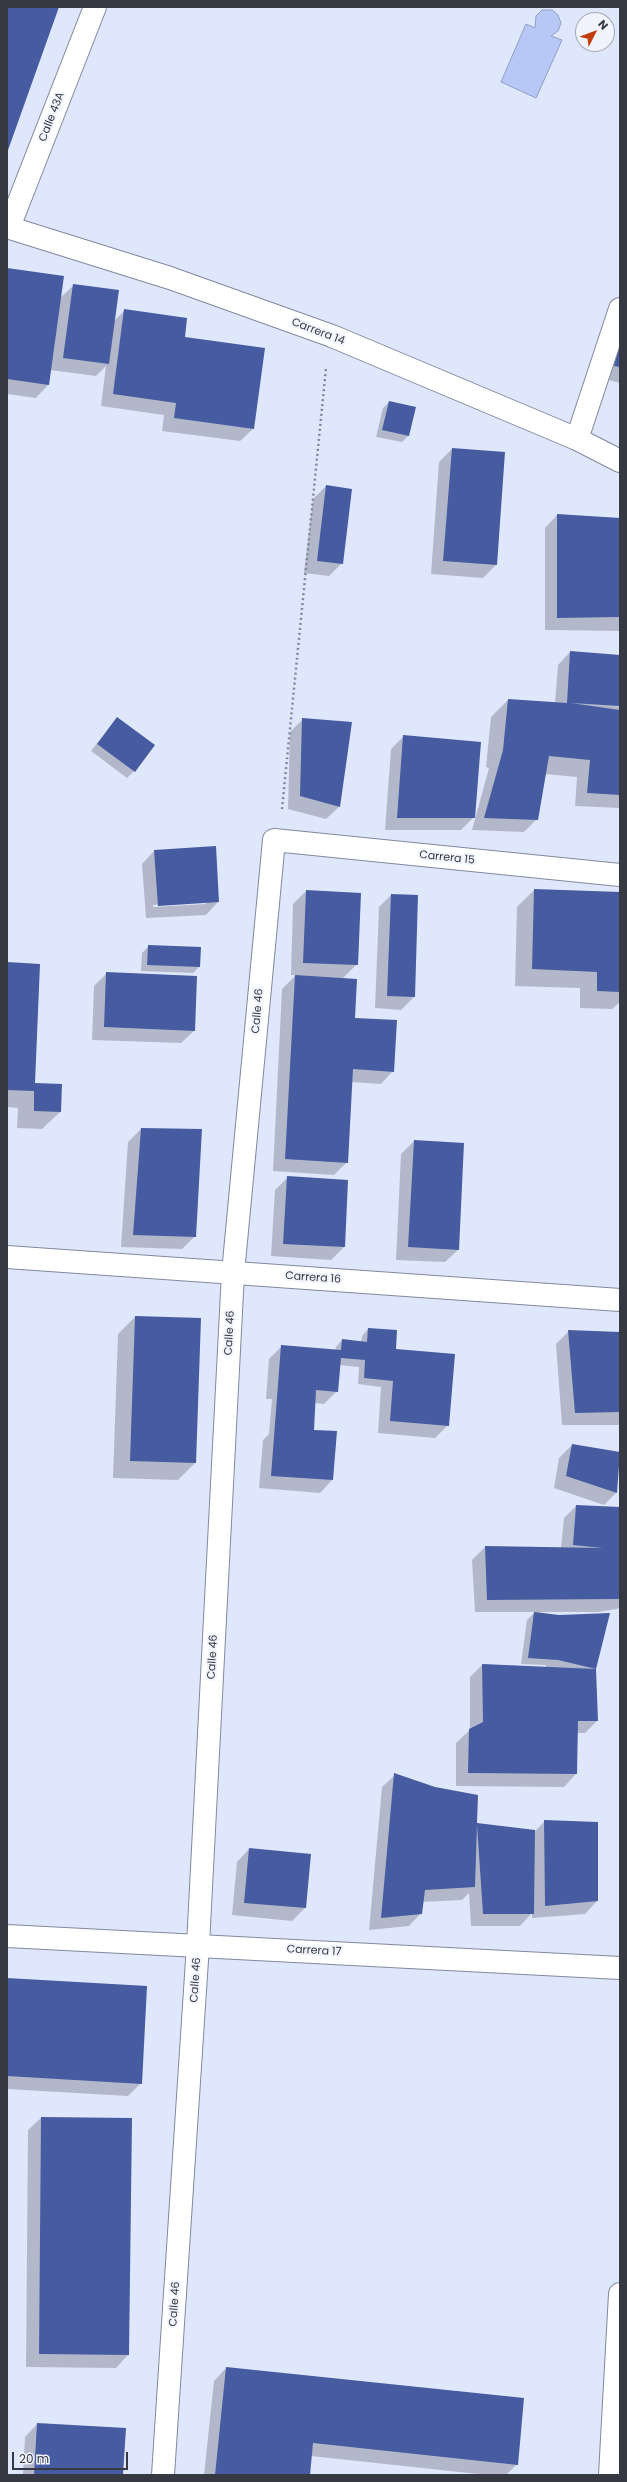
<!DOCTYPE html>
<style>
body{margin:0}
#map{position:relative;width:627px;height:2482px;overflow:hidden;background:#dfe7fc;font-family:Poppins,sans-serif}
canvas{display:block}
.frame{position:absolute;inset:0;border:8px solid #363942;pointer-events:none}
.north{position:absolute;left:575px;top:12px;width:40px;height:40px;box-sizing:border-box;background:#f1f4fd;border:1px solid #a6a9b2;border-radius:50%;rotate:48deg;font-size:11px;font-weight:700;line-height:16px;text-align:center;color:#363942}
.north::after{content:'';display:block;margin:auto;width:14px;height:18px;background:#c33b0b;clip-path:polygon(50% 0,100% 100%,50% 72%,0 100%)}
.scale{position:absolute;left:12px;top:2452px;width:116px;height:18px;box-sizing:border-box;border:2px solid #363942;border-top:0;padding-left:5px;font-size:12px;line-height:14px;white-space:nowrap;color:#363942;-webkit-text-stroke:3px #f1f4fd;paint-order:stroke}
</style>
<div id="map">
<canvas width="627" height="2482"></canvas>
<div class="frame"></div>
<div class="north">N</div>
<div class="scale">20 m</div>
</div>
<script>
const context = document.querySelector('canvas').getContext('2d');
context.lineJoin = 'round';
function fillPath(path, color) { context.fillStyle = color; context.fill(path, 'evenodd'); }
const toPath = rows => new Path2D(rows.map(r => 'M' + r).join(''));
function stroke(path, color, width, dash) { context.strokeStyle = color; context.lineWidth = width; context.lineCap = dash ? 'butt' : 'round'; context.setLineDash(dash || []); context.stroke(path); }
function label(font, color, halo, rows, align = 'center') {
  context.font = font + ' Poppins,sans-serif'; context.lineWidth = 4; context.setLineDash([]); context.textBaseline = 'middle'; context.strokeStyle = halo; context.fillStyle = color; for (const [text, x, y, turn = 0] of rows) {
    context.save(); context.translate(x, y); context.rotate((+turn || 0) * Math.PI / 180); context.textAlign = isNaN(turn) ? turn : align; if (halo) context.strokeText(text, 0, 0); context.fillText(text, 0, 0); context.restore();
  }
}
const water = toPath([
 [542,10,552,10,558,15,561,23,558,31,551,36,562,40,536,98,501,82,526,24,535,28,536,16,542,10]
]);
fillPath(water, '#b7c8f7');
stroke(water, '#909dc1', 1);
fillPath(toPath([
 [7,7,58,7,7,150],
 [7,269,60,298,74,285,114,321,124,311,184,338,253,429,240,441,162,431,164,415,101,406,106,366,96,376,50,370,48,385,36,398,7,394],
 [620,322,620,383,602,378],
 [389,402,415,408,408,436,402,442,376,437,383,408],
 [452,449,504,453,496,565,483,578,431,574,439,462],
 [326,486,342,563,329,576,304,573,313,499],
 [557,515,620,520,620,631,545,630,545,528],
 [570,652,620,656,620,808,575,806,577,777,545,774,537,819,524,832,472,830,489,768,486,767,491,717,508,700,555,703,558,665],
 [117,718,134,771,127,778,91,751],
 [303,719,339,807,326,819,288,809,290,732],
 [404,736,474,817,461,830,385,830,391,749],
 [154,851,218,902,206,915,146,918,142,864],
 [206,902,206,904,153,907,153,905],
 [534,890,620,893,620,1002,612,1009,580,1008,580,988,515,986,517,907],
 [306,891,357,964,342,979,354,1019,393,1071,381,1084,351,1082,347,1162,334,1175,273,1171,282,989,296,975,291,975,293,904],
 [391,895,414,997,401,1010,375,1008,379,907],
 [149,946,199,967,193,973,141,971,142,953],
 [7,963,34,1084,61,1085,60,1112,42,1129,17,1128,18,1108,7,1107],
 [107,973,194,1031,181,1043,92,1040,94,986],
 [141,1129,195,1236,182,1249,121,1247,128,1142],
 [414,1141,463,1144,458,1250,445,1262,396,1260,401,1154],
 [288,1177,347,1181,344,1247,331,1260,271,1256,275,1190],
 [135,1317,195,1463,178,1480,113,1478,118,1334],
 [368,1329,394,1352,448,1425,435,1438,378,1433,381,1387,358,1384,359,1367,339,1365,337,1391,324,1404,315,1403,313,1430,336,1432,332,1480,320,1493,259,1488,263,1440,269,1434,272,1399,266,1399,269,1359,282,1346,335,1351,336,1347,342,1340,361,1342,362,1336],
 [569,1331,620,1333,619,1425,562,1425,556,1344],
 [572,1445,620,1453,616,1493,604,1505,554,1488,559,1458],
 [576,1506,620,1508,620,1607,617,1609,597,1612,538,1612,559,1616,608,1614,595,1669,597,1721,585,1733,577,1733,576,1774,564,1787,456,1786,456,1743,470,1730,470,1677,482,1665,546,1668,546,1665,521,1664,527,1620,535,1612,475,1612,472,1560,485,1547,561,1548,564,1518],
 [395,1775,476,1824,535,1831,545,1821,597,1901,585,1914,532,1918,532,1913,520,1926,471,1926,469,1893,462,1900,422,1902,421,1913,409,1926,369,1930,382,1787],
 [249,1849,305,1908,292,1921,232,1915,237,1862],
 [7,1980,141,2083,128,2096,7,2089],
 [41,2118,131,2119,128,2355,116,2368,26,2367,28,2130],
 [226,2368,517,2464,506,2475,487,2475,311,2456,309,2475,204,2475,214,2381],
 [37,2424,122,2475,23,2475,25,2437]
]), '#0003');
fillPath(toPath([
 [7,7,59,7,7,153],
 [7,268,64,276,49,385,7,379],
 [73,284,119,290,109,364,63,358],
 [124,309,187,318,185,337,265,348,254,429,174,418,176,403,113,394],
 [619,345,620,345,620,367,614,366],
 [389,401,416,407,409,436,382,430],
 [452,448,505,452,497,565,443,561],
 [326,485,352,489,343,564,317,561],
 [557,514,620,518,620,617,557,618],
 [570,651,620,655,620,706,571,703,620,710,620,795,587,793,590,760,549,756,538,820,484,818,503,750,508,699,567,703],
 [117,717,155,745,135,772,97,744],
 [302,718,352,722,340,807,300,796],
 [403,735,481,742,475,818,397,818],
 [216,846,219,902,158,906,154,850],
 [534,889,620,892,620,992,597,991,597,972,532,969],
 [306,890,361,893,358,965,303,963],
 [391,894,418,895,415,997,387,996],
 [148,945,201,947,200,967,147,965],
 [7,962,40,964,35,1083,62,1084,61,1112,34,1111,34,1091,7,1090],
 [106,972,197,976,195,1031,104,1027],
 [295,975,357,979,355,1018,397,1020,394,1072,353,1069,348,1163,285,1159],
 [141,1128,202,1129,196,1237,133,1235],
 [414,1140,464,1143,459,1250,408,1247],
 [287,1176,348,1180,345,1247,283,1244],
 [135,1316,201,1318,196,1463,130,1461],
 [368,1328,397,1330,396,1349,455,1354,449,1426,390,1421,393,1381,364,1378,365,1360,341,1358,338,1392,316,1390,314,1430,337,1431,333,1480,271,1476,281,1345,341,1350,342,1339,367,1342],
 [568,1330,620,1332,620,1412,575,1413],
 [572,1444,620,1452,617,1493,566,1476],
 [576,1505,620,1507,620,1599,487,1600,485,1546,603,1548,573,1545],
 [534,1612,559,1615,610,1613,596,1669,598,1721,578,1721,577,1774,468,1773,469,1729,483,1722,482,1664,596,1669,558,1660,528,1658],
 [394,1773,435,1787,478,1795,477,1823,535,1830,534,1914,483,1914,477,1825,475,1887,425,1890,422,1914,381,1918],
 [544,1820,598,1822,598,1901,545,1906],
 [249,1848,311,1854,306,1908,244,1903],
 [7,1978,147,1986,142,2084,7,2076],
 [41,2117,132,2118,129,2355,39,2354],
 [226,2367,524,2398,518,2465,313,2443,310,2475,215,2475],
 [37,2423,126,2428,123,2475,34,2475]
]), '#465ba0');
const lane = toPath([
 [577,439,620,309]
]);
const street = toPath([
 [9,227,95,7],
 [7,1257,620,1300],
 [163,2475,198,1945,233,1273,274,840,620,875],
 [610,2475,620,2294]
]);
const secondary = toPath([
 [7,227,170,278,332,336,577,439,620,461],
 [7,1936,620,1968]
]);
stroke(lane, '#81899c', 24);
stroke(street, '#81899c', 24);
stroke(secondary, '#81899c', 24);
stroke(toPath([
 [282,809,326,368]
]), '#828796', 2.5, [2, 3]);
stroke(lane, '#fff', 22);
stroke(street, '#fff', 22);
stroke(secondary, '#fff', 22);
label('11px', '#363942', '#f1f4fd', [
 ["Calle 43A",52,117,-69],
 ["Carrera 14",318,332,21],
 ["Carrera 15",447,858,6],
 ["Calle 46",258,1011,-85],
 ["Carrera 16",313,1278,4],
 ["Calle 46",230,1333,-87],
 ["Calle 46",213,1657,-87],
 ["Carrera 17",314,1951,3],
 ["Calle 46",196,1980,-86],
 ["Calle 46",175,2304,-86]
]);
</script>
